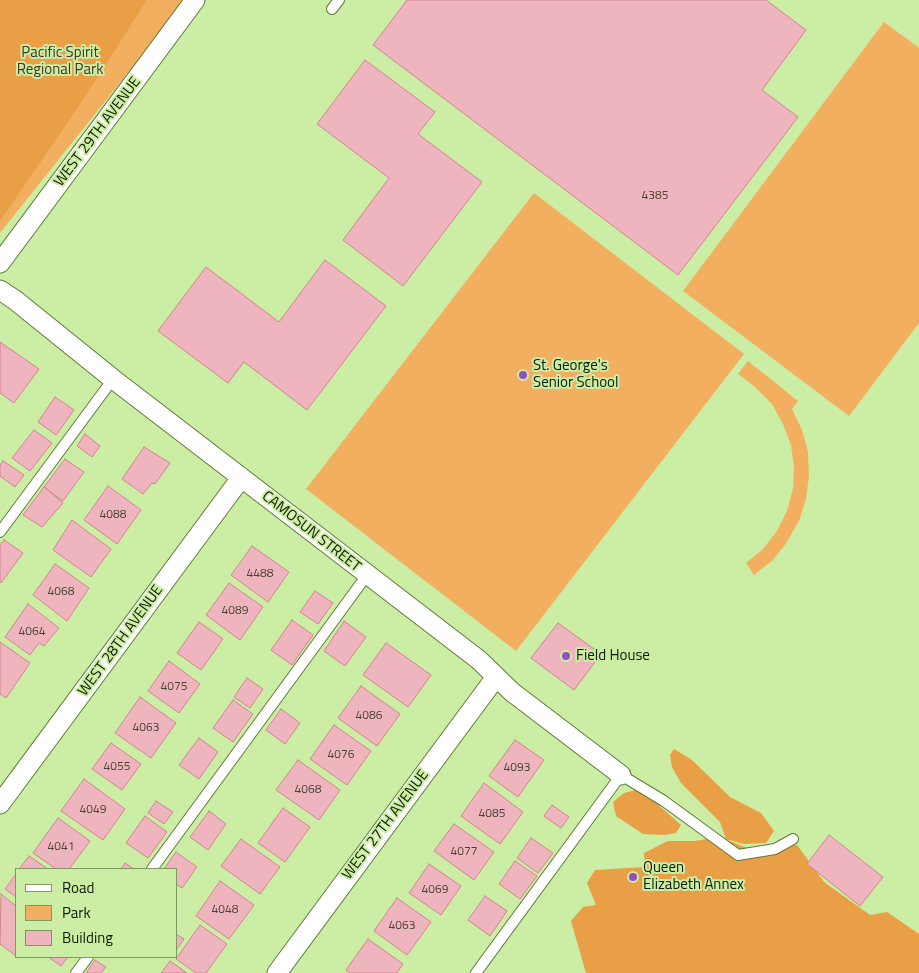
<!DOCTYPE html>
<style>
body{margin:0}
#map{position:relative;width:919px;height:973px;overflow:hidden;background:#cbeda4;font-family:"Titillium Web",sans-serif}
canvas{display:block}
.legend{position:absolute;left:15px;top:868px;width:162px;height:90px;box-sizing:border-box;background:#cbeda4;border:1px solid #809963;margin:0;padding:6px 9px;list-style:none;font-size:15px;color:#101b01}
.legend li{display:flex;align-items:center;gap:10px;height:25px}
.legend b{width:25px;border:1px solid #809963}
</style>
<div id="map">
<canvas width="919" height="973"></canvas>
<ul class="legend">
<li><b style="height:6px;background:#fff"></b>Road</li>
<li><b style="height:14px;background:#f3af60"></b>Park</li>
<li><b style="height:14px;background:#efb5be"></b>Building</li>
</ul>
</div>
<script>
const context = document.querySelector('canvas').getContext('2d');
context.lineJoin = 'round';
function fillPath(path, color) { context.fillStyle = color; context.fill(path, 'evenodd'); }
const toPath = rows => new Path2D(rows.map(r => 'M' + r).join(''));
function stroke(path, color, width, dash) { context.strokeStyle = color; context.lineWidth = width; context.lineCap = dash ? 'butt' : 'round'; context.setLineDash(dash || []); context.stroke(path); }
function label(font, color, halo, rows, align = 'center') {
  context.font = font + ' "Titillium Web",sans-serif'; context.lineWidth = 4; context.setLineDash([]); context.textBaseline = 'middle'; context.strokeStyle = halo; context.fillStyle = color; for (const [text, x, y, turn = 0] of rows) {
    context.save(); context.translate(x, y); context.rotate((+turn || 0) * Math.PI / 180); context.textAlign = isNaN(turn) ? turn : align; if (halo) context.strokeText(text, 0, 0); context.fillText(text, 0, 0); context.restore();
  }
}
fillPath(toPath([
 [0,0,186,0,0,233],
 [884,22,919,48,919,323,849,416,683,291],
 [534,193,744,354,516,651,306,489],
 [748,361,798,401,792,409,802,430,808,452,809,476,806,499,799,521,787,542,773,560,754,575,746,563,763,549,777,531,787,511,793,489,794,467,791,445,783,424,772,404,756,388,738,374]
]), '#f3af60');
fillPath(toPath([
 [0,0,147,0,85,97,0,221],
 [674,749,692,760,730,797,761,813,774,831,766,843,744,844,726,839,720,822,681,783,672,767,670,755],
 [636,790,647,795,681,825,676,833,664,835,643,834,616,816,613,802,624,793],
 [720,837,747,848,770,844,797,845,824,882,870,915,887,912,919,934,919,973,586,973,571,921,583,907,596,905,587,883,595,870,645,867,644,853,668,841,694,841]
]), '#e89f46');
const building = toPath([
 [407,0,766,0,806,30,762,90,798,117,678,275,373,45,407,0],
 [365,60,435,112,418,134,482,182,403,286,343,240,389,178,317,124,365,60],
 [325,260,386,306,307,410,244,362,228,383,158,331,206,267,279,322,325,260],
 [0,342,39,369,14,403,0,393,0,342],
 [55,397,74,410,56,435,38,422,55,397],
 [34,430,52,443,30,471,12,458,34,430],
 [85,434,100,446,92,457,77,446,85,434],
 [144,447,170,463,155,484,152,483,143,494,122,479,144,447],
 [65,459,84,472,63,501,44,487,65,459],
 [3,461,24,475,15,487,0,476,0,465,3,461],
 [108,486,141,510,117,544,84,520,108,486],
 [44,487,63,503,42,527,23,515,44,487],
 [72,520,111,549,91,577,53,550,72,520],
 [4,540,23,553,1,583,0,582,0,545,4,540],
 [252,546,289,572,268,602,231,575,252,546],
 [55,564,89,588,67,621,33,595,55,564],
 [229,583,263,607,240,640,206,615,229,583],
 [315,591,333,603,318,624,300,612,315,591],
 [28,604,59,628,44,646,39,643,30,655,5,637,28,604],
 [292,620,313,635,292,665,271,650,292,620],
 [344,621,366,637,345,666,324,651,344,621],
 [199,622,223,639,201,670,177,653,199,622],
 [558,623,601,654,574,690,531,658,558,623],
 [0,642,30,663,6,698,0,694,0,642],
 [386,643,431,675,408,707,363,675,386,643],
 [169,661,200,684,179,713,148,691,169,661],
 [247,678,263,689,250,708,234,697,247,678],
 [361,686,400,714,377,746,338,718,361,686],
 [140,697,176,723,151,758,115,733,140,697],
 [233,700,253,714,233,742,213,728,233,700],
 [281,709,300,723,285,744,266,730,281,709],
 [334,725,371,751,347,785,310,759,334,725],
 [199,738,218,752,199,779,179,765,199,738],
 [515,740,544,760,518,797,489,776,515,740],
 [111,743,141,764,122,790,92,769,111,743],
 [298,760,340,790,319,820,276,790,298,760],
 [84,779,125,809,103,840,61,811,84,779],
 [484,783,523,812,500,844,461,816,484,783],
 [156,801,173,812,164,824,148,813,156,801],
 [552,805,569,817,561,828,544,816,552,805],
 [283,808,310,827,285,862,258,843,283,808],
 [209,811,226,824,208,850,190,837,209,811],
 [145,816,167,832,148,858,126,843,145,816],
 [58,818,90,841,69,869,56,869,33,853,58,818],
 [454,824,494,852,474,880,434,851,454,824],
 [829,835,883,877,860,906,807,864,829,835],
 [531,838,553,853,538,873,517,858,531,838],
 [241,839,280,867,260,894,221,866,241,839],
 [176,852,197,867,182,888,176,884,176,869,164,869,176,852],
 [29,856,48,869,19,869,29,856],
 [515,861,537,876,520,899,499,884,515,861],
 [125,863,134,869,121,869,125,863],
 [429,864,461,886,441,915,409,893,429,864],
 [16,874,16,897,5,889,16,874],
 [220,881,254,905,229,939,196,916,220,881],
 [1,894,16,906,16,952,15,955,0,944,1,894],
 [485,896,507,911,490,936,468,920,485,896],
 [397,898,431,922,407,955,374,931,397,898],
 [200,925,227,944,206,973,196,973,176,959,200,925],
 [176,934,184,939,176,950,176,934],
 [368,939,403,964,397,973,350,973,346,970,368,939],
 [48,957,68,957,61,966,48,957],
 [95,960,106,967,101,973,86,973,95,960],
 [170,961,187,973,161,973,170,961]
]);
fillPath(building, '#efb5be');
stroke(building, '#d38290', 1);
const service = toPath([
 [332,9,339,0],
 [0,532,113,379],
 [152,869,367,575],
 [76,973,88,957],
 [476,973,621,775,664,801,738,855,775,849,793,839]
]);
const minor = toPath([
 [0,263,195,0],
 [0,290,15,300,113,379,479,660,512,692,621,775],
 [0,804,241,478],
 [277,973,496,677]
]);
stroke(service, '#5e7b37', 12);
stroke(minor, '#5e7b37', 21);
stroke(service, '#fff', 10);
stroke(minor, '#fff', 19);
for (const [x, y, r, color] of [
 [523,375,5,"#924ec2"],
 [566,656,5,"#924ec2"],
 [633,877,5,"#924ec2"]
]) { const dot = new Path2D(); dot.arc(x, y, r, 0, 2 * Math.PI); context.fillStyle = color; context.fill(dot); stroke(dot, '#cbeda4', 2); }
label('12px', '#484230', null, [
 ["4385",655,196],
 ["4088",113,515],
 ["4488",260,574],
 ["4068",61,592],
 ["4089",235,611],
 ["4064",32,632],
 ["4075",174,687],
 ["4086",369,716],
 ["4063",146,728],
 ["4076",341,755],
 ["4055",117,767],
 ["4093",517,768],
 ["4068",308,790],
 ["4049",93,810],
 ["4085",492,814],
 ["4041",61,847],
 ["4077",464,852],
 ["4069",435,890],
 ["4048",225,910],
 ["4063",402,926]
]);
label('15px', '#463522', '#cbeda4', [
 ["Pacific Spirit",60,53],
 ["Regional Park",60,70]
]);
label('15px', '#101b01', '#cbeda4', [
 ["WEST 29TH AVENUE",98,132,-53],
 ["CAMOSUN STREET",311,532,38],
 ["WEST 28TH AVENUE",121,641,-54],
 ["WEST 27TH AVENUE",386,825,-53]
]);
label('15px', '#101b01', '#cbeda4', [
 ["St. George's",533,366],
 ["Senior School",533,383],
 ["Field House",576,656],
 ["Queen",643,868],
 ["Elizabeth Annex",643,885]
], 'left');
</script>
